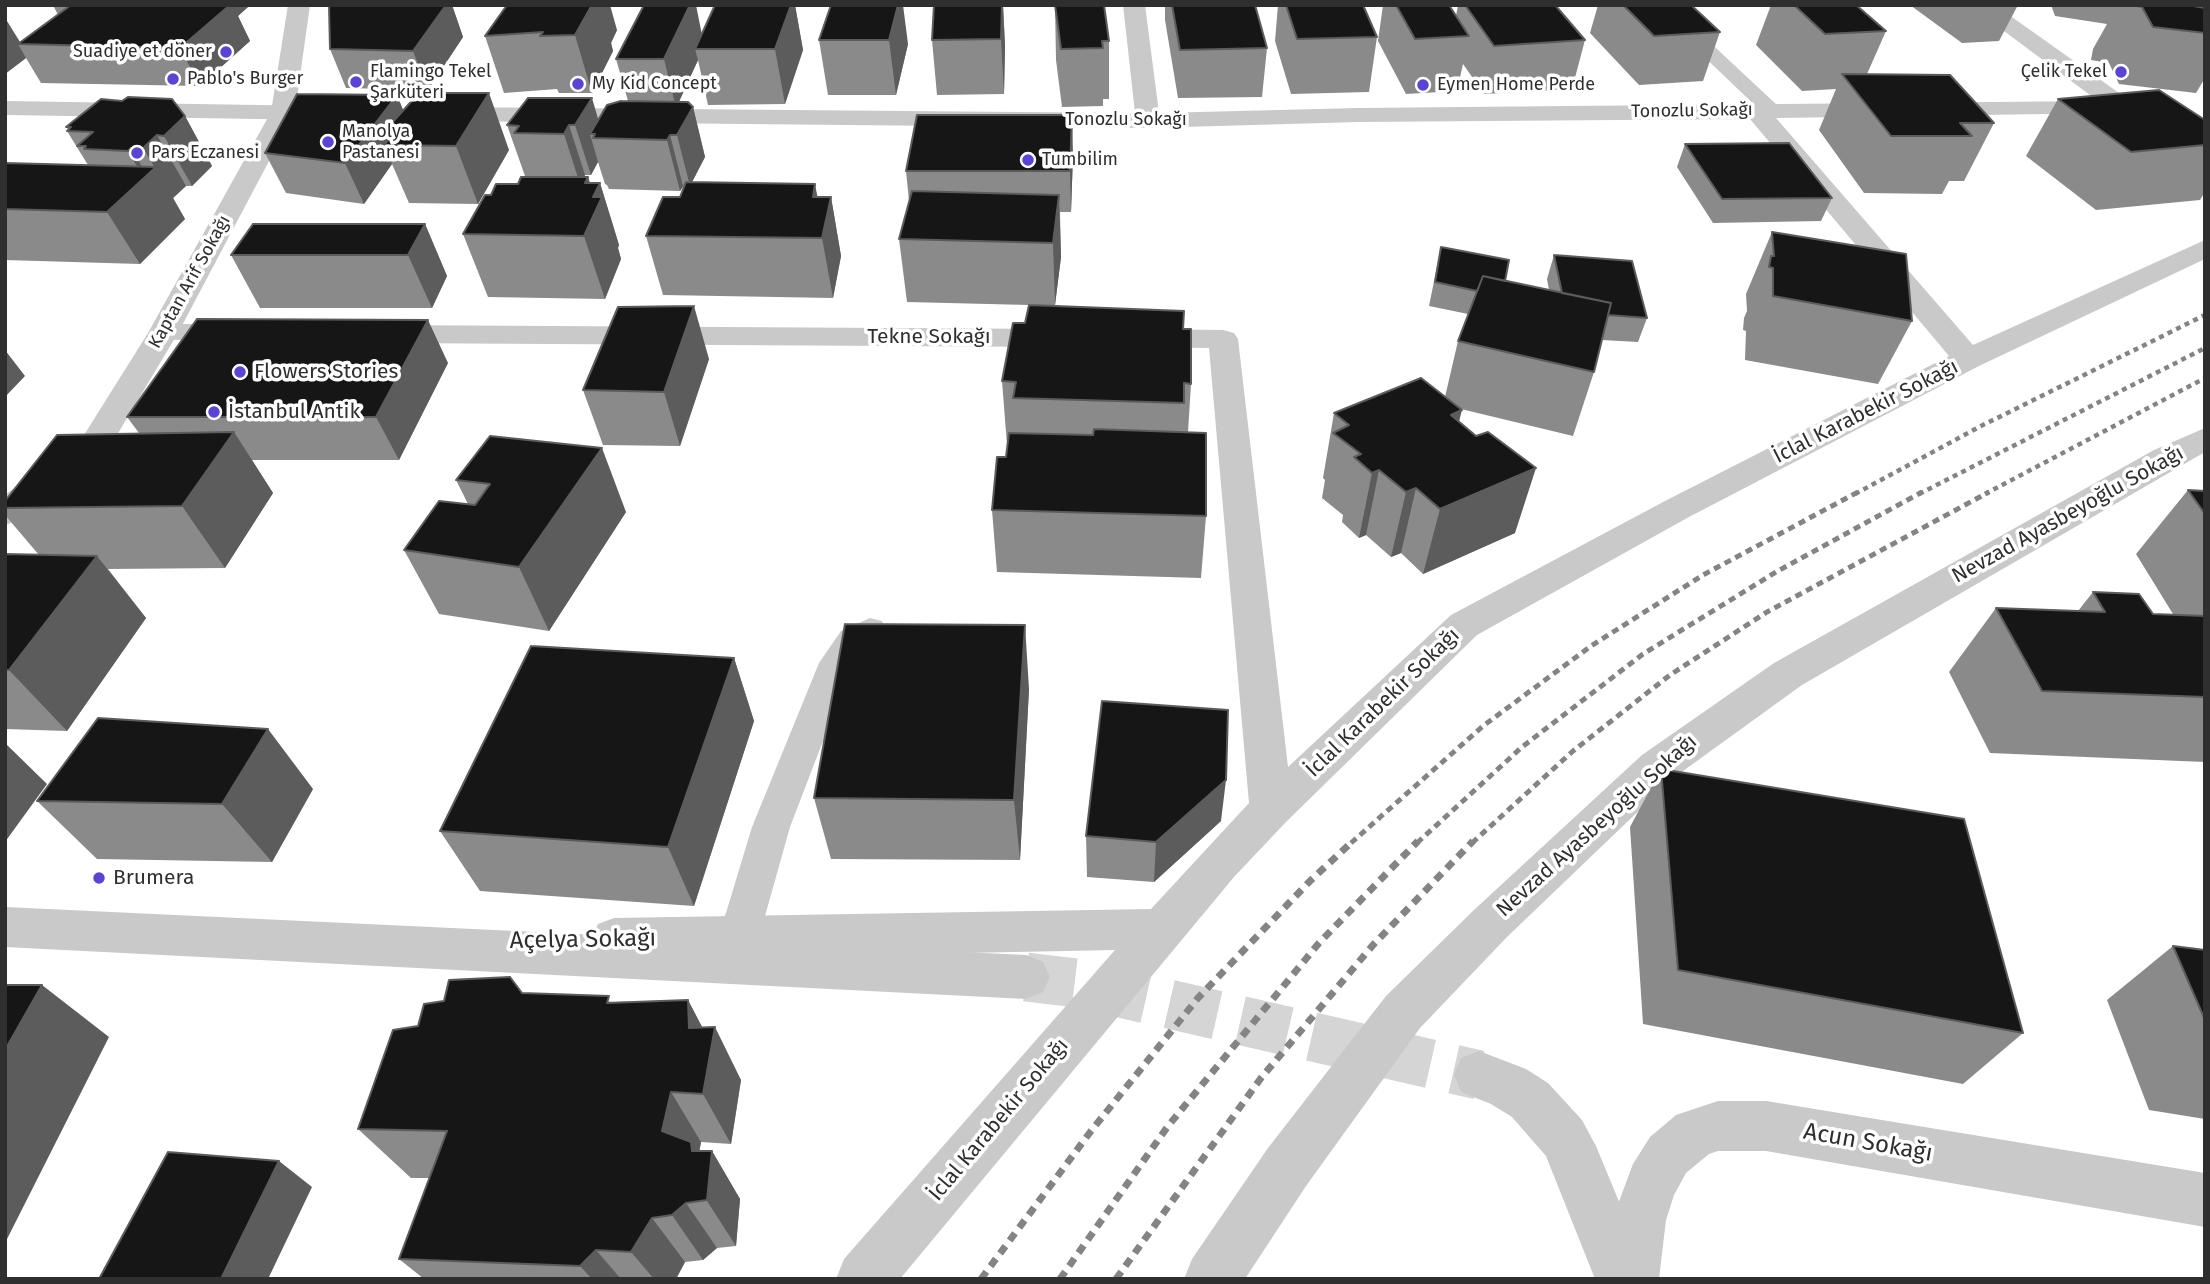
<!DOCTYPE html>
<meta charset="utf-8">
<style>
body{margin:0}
#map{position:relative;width:2210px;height:1284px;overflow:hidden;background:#fff;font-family:"Fira Sans",sans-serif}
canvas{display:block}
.frame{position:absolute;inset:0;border:7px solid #2f2f2f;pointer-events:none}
</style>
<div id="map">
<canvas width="2210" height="1284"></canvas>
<div class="frame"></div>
</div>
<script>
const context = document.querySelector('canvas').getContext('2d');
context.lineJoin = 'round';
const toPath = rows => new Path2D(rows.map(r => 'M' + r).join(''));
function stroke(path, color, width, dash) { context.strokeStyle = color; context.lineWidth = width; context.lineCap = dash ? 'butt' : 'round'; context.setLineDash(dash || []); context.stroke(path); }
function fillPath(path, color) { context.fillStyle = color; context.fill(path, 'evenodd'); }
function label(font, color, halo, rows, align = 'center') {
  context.font = font + ' "Fira Sans",sans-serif'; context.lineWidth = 7; context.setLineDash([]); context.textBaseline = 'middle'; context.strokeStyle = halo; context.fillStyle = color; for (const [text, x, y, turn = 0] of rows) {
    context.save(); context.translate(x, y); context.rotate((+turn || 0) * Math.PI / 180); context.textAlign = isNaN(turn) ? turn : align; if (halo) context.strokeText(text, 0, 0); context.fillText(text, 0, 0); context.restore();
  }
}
stroke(toPath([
 [1026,977,1077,983,1479,1075]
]), '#d5d5d5', 49, [49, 24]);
fillPath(toPath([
 [1650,5,1670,5,1778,106,1782,110,1778,114,1764,114,1650,5],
 [870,618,882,621,886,630,882,639,865,649,851,668,790,827,765,916,749,949,735,954,721,949,715,936,726,913,752,827,819,663,841,631,870,618]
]), '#c9c9c9');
fillPath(toPath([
 [1123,5,1145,5,1159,113,1358,108,2098,101,1969,5,1995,5,2205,154,2205,174,2196,171,2115,113,1776,118,1973,345,2205,240,2205,259,1979,366,1689,517,1477,635,1286,822,1234,877,900,1279,836,1279,844,1259,1115,950,614,960,598,954,591,939,598,924,614,918,1151,909,1249,803,1209,348,1141,347,1130,344,1126,338,1130,332,1141,329,1223,330,1234,333,1238,339,1288,767,1451,615,1665,501,1949,356,1750,119,1358,122,1148,128,445,121,436,119,433,114,436,109,445,107,1135,113,1123,5],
 [5,101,322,106,331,108,334,113,331,118,322,120,5,115,5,101],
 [163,324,240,324,251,327,255,333,251,339,240,342,152,339,148,333,152,327,163,324],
 [381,325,1063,329,1074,332,1078,338,1074,344,1063,347,381,343,370,340,366,334,370,328,381,325],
 [2205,428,2205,452,1802,685,1672,779,1507,937,1420,1028,1306,1186,1245,1279,1184,1279,1192,1259,1268,1148,1386,996,1475,909,1642,755,1774,663,2154,450,2205,428],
 [1718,1101,1766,1101,2205,1173,2205,1227,1766,1151,1718,1151,1709,1154,1686,1173,1674,1195,1666,1220,1659,1279,1603,1279,1612,1220,1633,1164,1650,1137,1676,1115,1718,1101]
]), '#c9c9c9');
fillPath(toPath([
 [288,5,310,5,295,112,178,333,108,450,17,521,5,525,5,495,84,435,148,333,271,112,288,5],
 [5,907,1026,955,1043,962,1050,977,1043,992,1026,999,5,947,5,907],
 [1479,1051,1526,1069,1548,1083,1582,1120,1596,1146,1651,1279,1595,1279,1546,1156,1512,1117,1491,1104,1461,1092,1454,1075,1461,1058,1479,1051]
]), '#c9c9c9');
stroke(toPath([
 [1855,494,1981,426,2205,315],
 [1919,494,2205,348],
 [1985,494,2205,378]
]), '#848484', 4.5, [5, 4.5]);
stroke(toPath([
 [1351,843,1483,726,1591,646,1703,575,1858,492],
 [1417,843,1522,747,1643,654,1776,572,1922,492],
 [1472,843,1573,751,1670,675,1767,612,1989,492]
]), '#848484', 5, [7, 5]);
stroke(toPath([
 [981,1279,1091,1131,1198,998,1310,881,1353,841],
 [1060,1279,1168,1126,1319,943,1418,841],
 [1116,1279,1261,1078,1373,945,1473,841]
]), '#848484', 7, [9, 7]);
fillPath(toPath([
 [53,5,247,5,248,7,238,16,250,41,200,86,41,83,26,58,5,74,5,18,20,42,58,15],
 [329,5,452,5,463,37,428,90,346,88,330,49],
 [507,5,617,30,611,43,613,51,592,93,559,93,557,89,504,93,485,36],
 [715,5,795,5,803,50,785,104,708,105,698,60,679,102,693,107,705,157,692,182,818,197,831,197,841,256,833,298,663,295,646,236,680,197,684,186,680,191,609,189,607,185,605,184,598,162,591,175,585,175,584,177,588,177,590,183,600,183,619,245,618,248,621,259,605,299,488,297,463,234,491,195,518,184,529,177,525,176,507,125,598,120,628,101,616,59,702,34],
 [831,5,908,44,896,95,828,95,819,40],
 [1003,5,1005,46,1004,94,937,95,932,40],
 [1055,5,1109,41,1109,99,1103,99,1103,106,1062,107,1056,60],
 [1165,5,1255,5,1267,48,1262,97,1178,98,1165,20],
 [1278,5,1363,5,1377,37,1369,92,1291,94,1275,41],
 [1383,5,1449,5,1456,16,1458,5,1555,5,1585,40,1572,89,1484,94,1463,64,1457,91,1406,94,1378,41],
 [1598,5,1691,5,1720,32,1703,81,1639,85,1590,33],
 [1771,5,1856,5,1886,31,1867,74,1994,123,1964,181,1949,181,1942,194,1864,193,1819,130,1836,89,1802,91,1756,45],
 [1910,5,2018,5,1999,41,1962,43],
 [2051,5,2188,5,2205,8,2205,78,2196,93,2119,84,2109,63,2091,60,2093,49,2107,24,2055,16],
 [397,95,403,110,509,150,478,204,409,203,392,164,364,204,286,193,265,153],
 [2058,99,2205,120,2205,192,2200,200,2096,210,2026,156],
 [185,116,212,166,192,186,186,186,173,198,185,219,140,264,5,260,5,163,88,165,67,131,68,129,66,127],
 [1685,144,1832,198,1821,221,1713,223,1677,167],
 [1073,155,1071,212,1060,212,1061,257,1055,305,1183,329,1191,384,1188,432,1206,516,1201,578,997,572,992,510,1006,457,1007,445,1002,381,1025,323,1029,305,907,302,899,239,909,201,906,171],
 [425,224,447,276,432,308,260,308,231,255],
 [1772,232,1912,321,1878,384,1745,360,1746,331,1743,330,1744,318,1747,311,1746,294],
 [1441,247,1505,281,1549,290,1547,279,1554,255,1647,318,1638,342,1602,340,1594,372,1573,436,1461,409,1459,422,1515,533,1423,574,1401,553,1391,557,1366,535,1359,538,1342,522,1343,515,1322,498,1325,480,1323,478,1334,413,1445,397,1458,341,1468,314,1429,306],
 [709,359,680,446,603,445,583,390],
 [448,363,399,460,252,460,273,493,225,568,108,569,146,618,67,731,5,729,5,554,39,555,5,515,5,501,139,433,127,417],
 [490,436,626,512,549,631,439,614,404,550,468,504,456,480],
 [2188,490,2205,491,2205,762,1990,753,1949,672,1996,608,2078,611,2093,592,2153,614,2173,614,2136,554],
 [734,658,754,721,694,906,480,891,440,831],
 [1029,689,1020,860,831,859,814,798],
 [1661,769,2023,1033,1963,1084,1643,1024,1630,827],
 [313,789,272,862,97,859,37,801],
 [1221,821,1154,882,1087,877,1086,836],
 [2173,946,2205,950,2205,1119,2149,1110,2107,1000],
 [522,993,613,1002,688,1000,702,1027,741,1080,731,1144,701,1142,699,1151,712,1151,740,1199,736,1246,717,1248,703,1260,685,1262,676,1279,424,1279,399,1259,429,1178,411,1178,358,1129,418,1026]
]), '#8a8a8a');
fillPath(toPath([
 [211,5,247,5,248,7,238,16,250,41,200,86,180,48],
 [446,5,452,5,463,37,428,90,413,51],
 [592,5,610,5,617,30,611,43,613,51,592,93,575,35],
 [690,5,696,5,704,45,695,49,698,60,676,108,664,59],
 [791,5,795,5,803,50,785,104,775,49],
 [898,5,903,5,908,44,896,95,889,40],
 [1002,5,1003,5,1005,46,1004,94,1001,39],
 [5,18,21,44,18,44,26,58,5,74],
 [489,93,509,150,478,204,456,146],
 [397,95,413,135,392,126,389,126,392,133,387,133,392,145,384,145,392,164,364,204,345,163],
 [592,98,604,139,595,134,590,134,598,162,591,175,575,125],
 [693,107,705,157,690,186,677,135],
 [1072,115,1073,155,1071,212,1070,171],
 [185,116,212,166,192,186,164,136],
 [569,125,585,175,580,184,564,134],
 [157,135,186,186,173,198,185,219,140,264,107,212,144,178,128,151,131,148,147,175,155,168,143,148],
 [670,135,683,186,680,191,667,140],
 [588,177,594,197,600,183,619,245,618,248,621,259,605,299,584,236,585,183],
 [815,184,824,231,831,197,841,256,833,298,822,238,813,197],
 [1059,195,1061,257,1055,305,1053,243],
 [425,224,447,276,432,308,408,255],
 [694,306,709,359,680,446,664,392],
 [428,320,448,363,399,460,376,417],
 [5,350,25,376,5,397],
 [1462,410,1445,475,1451,415],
 [234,432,273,493,225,568,182,506],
 [602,448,626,512,549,631,519,567],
 [1536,468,1515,533,1423,574,1440,509],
 [1379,470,1366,535,1359,538,1372,473],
 [1416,488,1401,553,1391,557,1406,492],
 [97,556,146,618,67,731,9,670],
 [1025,625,1029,689,1020,860,1014,800],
 [734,658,754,721,694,906,668,847],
 [268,729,313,789,272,862,222,804],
 [5,743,47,784,5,842],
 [1226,780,1221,821,1154,882,1156,842],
 [42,985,109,1037,5,1243,5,1050],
 [688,1000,712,1046,715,1027,741,1080,731,1144,703,1094,689,1028],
 [671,1092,701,1142,699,1154,712,1151,740,1199,736,1246,662,1131],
 [279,1161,312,1187,268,1279,221,1279],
 [686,1203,717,1248,703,1260,672,1215],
 [652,1218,685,1262,676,1279,654,1279,631,1252],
 [596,1250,621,1279,592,1279,580,1266]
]), '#5c5c5c');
const building = toPath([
 [71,5,230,5,180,48,18,44,71,5],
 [329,5,446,5,413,51,330,49,329,5],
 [507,5,592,5,575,35,540,36,543,32,485,36,507,5],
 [644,5,690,5,664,59,616,59,644,5],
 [715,5,721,6,791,5,775,49,695,49,715,5],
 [831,5,898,5,889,40,819,40,831,5],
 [934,5,1002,5,1001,39,932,40,934,5],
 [1055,5,1104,5,1109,41,1102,41,1103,48,1061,49,1055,5],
 [1172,5,1255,5,1267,48,1180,50,1172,5],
 [1286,5,1363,5,1377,37,1297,39,1286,5],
 [1396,5,1449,5,1469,36,1415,39,1396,5],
 [1465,5,1555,5,1585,40,1494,46,1465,5],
 [1623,5,1691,5,1720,32,1654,36,1623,5],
 [1794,5,1856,5,1886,31,1825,34,1794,5],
 [2131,5,2188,5,2205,8,2205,33,2153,27,2142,7,2131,5],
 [1842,74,1950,75,1994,123,1960,123,1972,136,1891,136,1842,74],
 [2159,90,2205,120,2205,145,2131,152,2058,99,2159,90],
 [419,93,489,93,456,146,384,145,394,133,387,133,392,126,389,126,419,93],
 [297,94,397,95,345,163,265,153,297,94],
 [128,97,172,99,185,116,164,136,157,135,143,148,131,148,128,151,84,149,86,146,77,146,93,132,67,131,71,127,66,127,101,99,122,101,128,97],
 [528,98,592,98,575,125,569,125,564,134,514,133,519,126,507,125,528,98],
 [621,101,688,102,693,107,677,135,670,135,667,140,593,138,595,134,590,134,607,105,621,101],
 [917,115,1072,115,1070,171,906,171,917,115],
 [1789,143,1832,198,1722,199,1685,144,1789,143],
 [5,163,156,167,107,212,5,209,5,163],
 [521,177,588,177,585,183,600,183,593,197,602,197,584,236,463,234,485,195,491,195,496,184,518,184,521,177],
 [686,182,815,184,813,197,831,197,822,238,646,236,663,197,680,197,686,182],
 [912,191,1059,195,1053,243,899,239,912,191],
 [253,224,425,224,408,255,231,255,253,224],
 [1772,232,1906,254,1912,321,1773,296,1773,268,1769,267,1771,256,1774,256,1772,232],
 [1441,247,1509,260,1505,281,1483,276,1477,291,1435,282,1441,247],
 [1554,255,1632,261,1647,318,1608,315,1611,303,1562,293,1554,255],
 [1483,276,1611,303,1594,372,1458,341,1483,276],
 [1029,305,1184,311,1183,329,1191,329,1191,384,1184,383,1184,403,1013,398,1016,382,1002,381,1013,323,1025,323,1029,305],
 [694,306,664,392,583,390,618,307,694,306],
 [197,319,428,320,376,417,127,417,197,319],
 [1421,378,1462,410,1451,415,1476,436,1488,432,1536,468,1440,509,1416,488,1406,492,1379,470,1372,473,1354,457,1361,454,1333,433,1349,425,1334,413,1421,378],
 [1094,429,1206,433,1206,516,992,510,997,457,1006,457,1009,433,1093,435,1094,429],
 [234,432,182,506,5,508,5,501,57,435,234,432],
 [490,436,602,448,519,567,404,550,439,501,475,505,490,484,456,480,490,436],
 [2188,490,2205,491,2205,514,2188,490],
 [5,554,97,556,9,670,5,670,5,554],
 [2093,592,2139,594,2153,614,2205,616,2205,697,2042,691,1996,608,2105,612,2093,592],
 [845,624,1025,625,1014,800,814,798,845,624],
 [531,646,734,658,668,847,440,831,531,646],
 [1102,701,1228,710,1226,780,1156,842,1086,836,1102,701],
 [98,718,268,729,222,804,37,801,98,718],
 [1661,769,1964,819,2023,1033,1678,970,1661,769],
 [2173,946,2205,950,2205,1020,2173,946],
 [510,977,522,993,609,996,607,1003,688,1000,689,1028,715,1027,703,1094,671,1092,662,1131,691,1142,692,1151,712,1151,707,1200,686,1203,672,1215,652,1218,631,1252,596,1250,580,1266,399,1259,447,1131,358,1129,393,1030,418,1026,424,1004,444,1001,449,980,510,977],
 [5,985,42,985,5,1050,5,985],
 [168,1152,279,1161,221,1279,99,1279,168,1152]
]);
fillPath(building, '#161616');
stroke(building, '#5c5c5c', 2);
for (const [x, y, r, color] of [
 [226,52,7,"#5944d3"],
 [2121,72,7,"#5944d3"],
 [173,79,7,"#5944d3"],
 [356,82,7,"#5944d3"],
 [578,84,7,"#5944d3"],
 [1423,85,7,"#5944d3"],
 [328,142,7,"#5944d3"],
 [137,153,7,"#5944d3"],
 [1028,160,7,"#5944d3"],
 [240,372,7,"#5944d3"],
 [214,412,7,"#5944d3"],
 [99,878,7,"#5944d3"]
]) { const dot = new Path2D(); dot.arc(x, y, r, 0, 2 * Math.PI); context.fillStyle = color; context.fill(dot); stroke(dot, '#fff', 2.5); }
label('18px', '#2f2f2f', '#fff', [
 ["Suadiye et döner",212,52,"right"],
 ["Flamingo Tekel",370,72],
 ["Şarküteri",370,93],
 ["Çelik Tekel",2107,72,"right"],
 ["Pablo's Burger",187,79],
 ["My Kid Concept",592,84],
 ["Eymen Home Perde",1437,85],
 ["Manolya",342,132],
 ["Pastanesi",342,153],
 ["Pars Eczanesi",151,153],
 ["Tumbilim",1042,160]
], 'left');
label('18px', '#2f2f2f', '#fff', [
 ["Tonozlu Sokağı",1692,111,-1],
 ["Tonozlu Sokağı",1126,120],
 ["Kaptan Arif Sokağı",190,282,-61]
]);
label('21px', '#2f2f2f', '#fff', [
 ["Tekne Sokağı",929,337],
 ["İclal Karabekir Sokağı",1866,412,-27],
 ["Nevzad Ayasbeyoğlu Sokağı",2068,515,-29],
 ["İclal Karabekir Sokağı",1383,703,-44],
 ["Nevzad Ayasbeyoğlu Sokağı",1597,826,-42],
 ["İclal Karabekir Sokağı",999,1120,-50]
]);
label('21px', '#2f2f2f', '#fff', [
 ["Flowers Stories",254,372],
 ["İstanbul Antik",228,412],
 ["Brumera",113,878]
], 'left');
label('24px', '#2f2f2f', '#fff', [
 ["Açelya Sokağı",583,940,-1],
 ["Acun Sokağı",1868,1143,10]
]);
</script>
